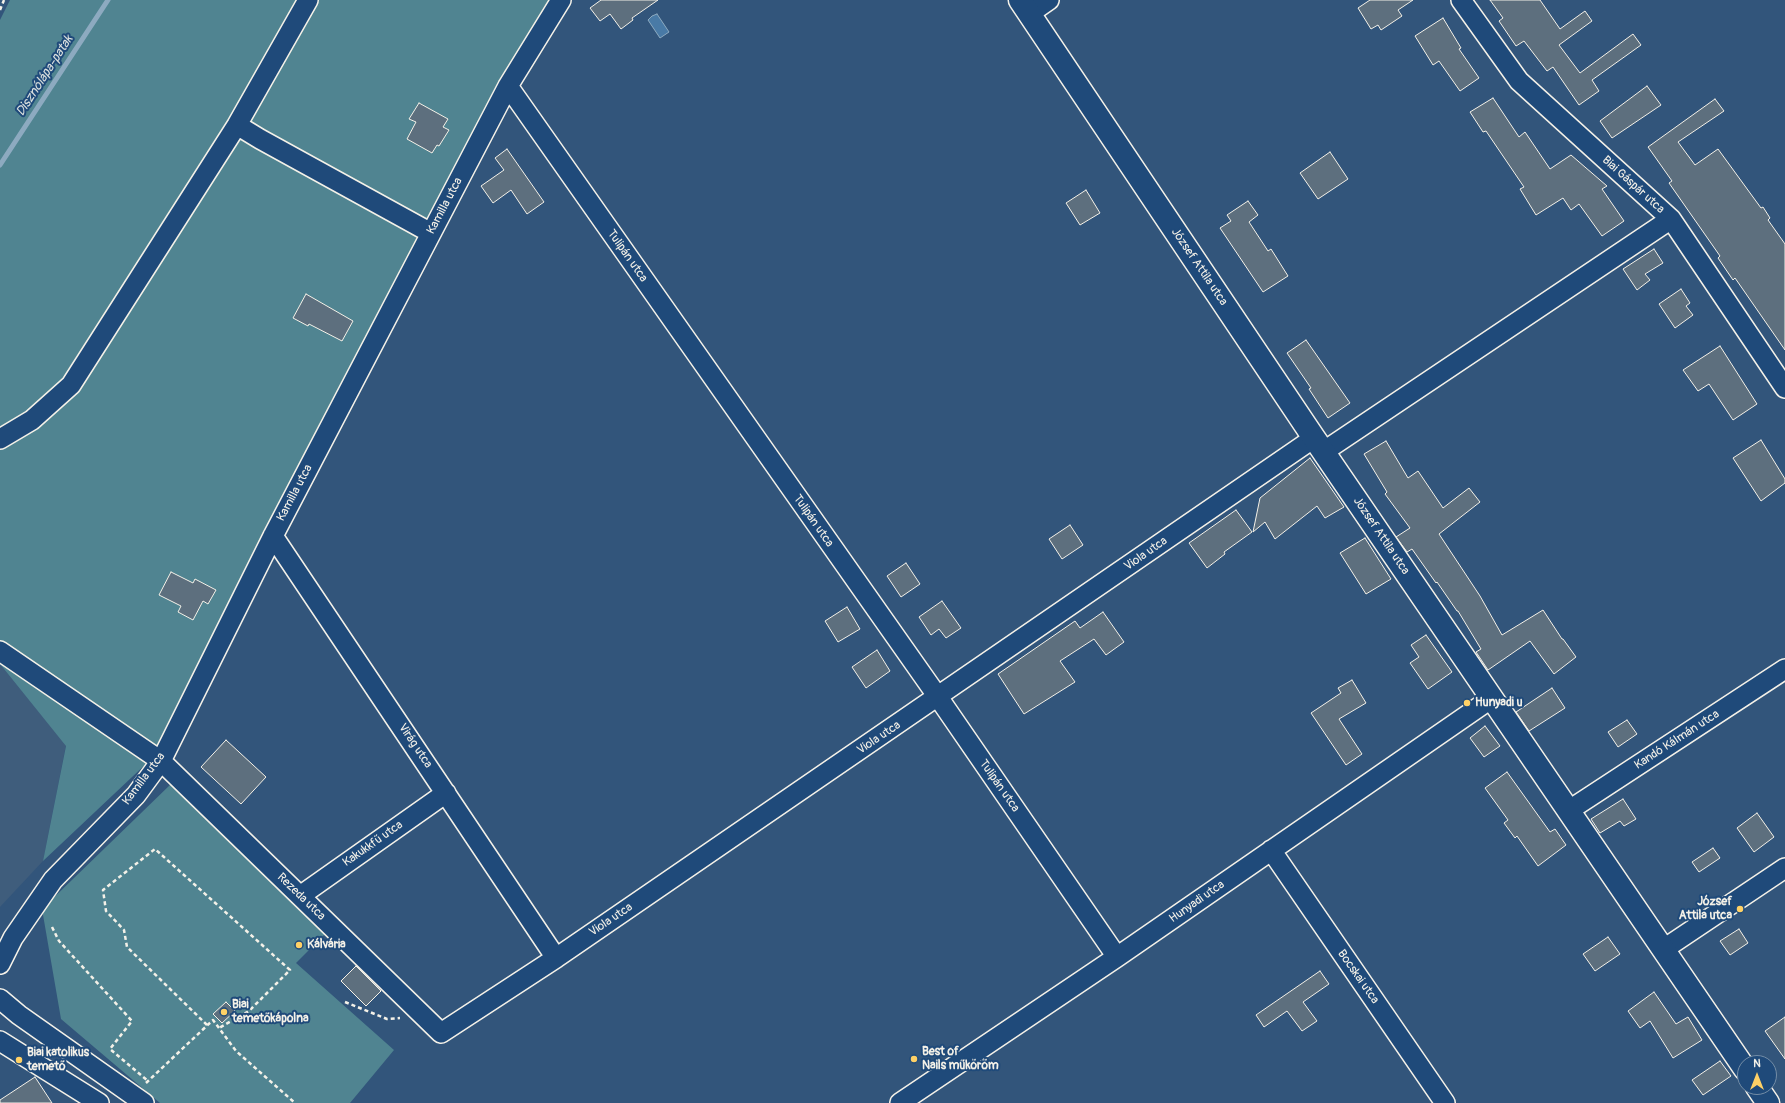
<!DOCTYPE html>
<meta charset="utf-8">
<style>
body{margin:0}
#map{position:relative;width:1785px;height:1103px;overflow:hidden;background:#32557b;font-family:Pangolin,sans-serif}
canvas{display:block}
.north{position:absolute;left:1737px;top:1055px;width:40px;height:40px;box-sizing:border-box;background:#1f4a7a;border:1px solid #748da6;border-radius:50%;rotate:0deg;font-size:11px;font-weight:700;line-height:16px;text-align:center;color:#f4f1e8}
.north::after{content:'';display:block;margin:auto;width:14px;height:18px;background:#ffd166;clip-path:polygon(50% 0,100% 100%,50% 72%,0 100%)}
</style>
<div id="map">
<canvas width="1785" height="1103"></canvas>
<div class="north">N</div>
</div>
<script>
const context = document.querySelector('canvas').getContext('2d');
context.lineJoin = 'round';
function fillPath(path, color) { context.fillStyle = color; context.fill(path, 'evenodd'); }
const toPath = rows => new Path2D(rows.map(r => 'M' + r).join(''));
function stroke(path, color, width, dash) { context.strokeStyle = color; context.lineWidth = width; context.lineCap = dash ? 'butt' : 'round'; context.setLineDash(dash || []); context.stroke(path); }
function label(font, color, halo, rows, align = 'center') {
  context.font = font + ' Pangolin,sans-serif'; context.lineWidth = 4; context.setLineDash([]); context.textBaseline = 'middle'; context.strokeStyle = halo; context.fillStyle = color; for (const [text, x, y, turn = 0] of rows) {
    context.save(); context.translate(x, y); context.rotate((+turn || 0) * Math.PI / 180); context.textAlign = isNaN(turn) ? turn : align; if (halo) context.strokeText(text, 0, 0); context.fillText(text, 0, 0); context.restore();
  }
}
fillPath(toPath([
 [0,664,66,745,43,861,0,907]
]), '#3f5d7c');
fillPath(toPath([
 [10,0,549,0,475,134,149,761,43,861,66,746,0,664,0,20],
 [171,784,325,934,296,963,394,1050,350,1103,160,1103,61,1019,42,909]
]), '#508491');
const water = toPath([
 [657,14,669,32,660,38,648,20,652,16,657,14]
]);
fillPath(water, '#497aa6');
stroke(water, '#8daac0', 1);
stroke(toPath([
 [0,165,108,0]
]), '#8daac0', 5);
const building = toPath([
 [601,0,658,0,632,18,633,20,621,29,610,14,600,21,590,8,601,0],
 [1370,0,1413,0,1398,10,1402,16,1381,30,1378,25,1371,29,1358,8,1370,0],
 [1490,0,1540,0,1560,29,1585,11,1592,21,1559,45,1580,73,1633,34,1641,45,1592,80,1599,91,1579,105,1553,67,1547,71,1524,41,1516,46,1499,21,1503,18,1490,0],
 [1443,18,1461,48,1459,49,1479,78,1460,91,1439,61,1433,65,1415,36,1443,18],
 [1647,86,1661,105,1612,138,1600,121,1647,86],
 [1493,98,1519,137,1525,132,1550,169,1571,155,1607,186,1602,189,1624,221,1602,236,1579,204,1571,210,1563,198,1536,215,1520,189,1524,187,1486,131,1483,132,1470,112,1493,98],
 [1715,99,1724,111,1678,142,1695,165,1718,149,1761,208,1763,207,1770,218,1768,220,1785,244,1785,350,1735,278,1733,280,1718,258,1720,256,1669,183,1672,181,1648,147,1715,99],
 [419,103,448,119,443,127,449,130,439,146,437,145,432,153,407,139,416,122,409,119,419,103],
 [507,149,544,202,527,214,511,190,493,203,481,186,504,170,495,158,507,149],
 [1330,152,1348,179,1318,199,1300,173,1330,152],
 [1086,190,1100,213,1080,225,1066,203,1086,190],
 [1248,201,1258,215,1249,222,1268,251,1271,249,1288,276,1263,292,1220,228,1231,221,1227,215,1248,201],
 [1654,249,1663,263,1645,274,1650,280,1637,290,1623,269,1654,249],
 [1681,289,1690,303,1686,306,1693,315,1675,328,1659,304,1681,289],
 [306,294,353,321,342,341,309,324,308,326,293,318,306,294],
 [1306,340,1350,403,1328,418,1309,389,1311,388,1287,353,1306,340],
 [1720,346,1757,404,1733,420,1709,384,1698,391,1683,370,1720,346],
 [1761,440,1785,479,1785,483,1761,501,1733,458,1761,440],
 [1386,441,1408,478,1418,471,1443,508,1469,488,1480,502,1439,534,1480,596,1502,635,1543,610,1562,639,1563,639,1576,657,1554,674,1530,641,1488,670,1476,652,1481,649,1458,611,1457,611,1437,582,1436,583,1412,549,1407,552,1396,537,1410,528,1385,494,1387,492,1364,454,1386,441],
 [1310,458,1344,507,1325,518,1317,506,1275,539,1265,522,1253,532,1260,498,1310,458],
 [1236,510,1252,532,1224,552,1225,554,1207,568,1189,543,1236,510],
 [1070,525,1083,545,1062,559,1049,539,1070,525],
 [1365,538,1391,579,1366,594,1340,553,1365,538],
 [906,563,920,584,901,597,887,576,906,563],
 [171,572,193,583,195,579,216,590,208,604,203,601,193,620,178,612,181,606,159,595,171,572],
 [942,601,961,628,946,638,939,629,931,635,919,617,942,601],
 [847,607,860,629,838,642,825,621,847,607],
 [1103,612,1124,642,1106,655,1094,639,1060,661,1075,682,1024,714,998,674,1075,621,1080,628,1103,612],
 [1426,635,1452,672,1428,689,1410,663,1419,657,1411,645,1426,635],
 [877,650,890,671,866,688,852,667,877,650],
 [1352,680,1366,703,1339,719,1362,754,1346,765,1311,713,1341,693,1338,688,1352,680],
 [1552,688,1565,708,1529,731,1516,712,1552,688],
 [1627,720,1637,734,1618,747,1608,732,1627,720],
 [1485,726,1500,746,1484,757,1470,738,1485,726],
 [226,740,266,777,241,804,201,767,226,740],
 [1507,772,1550,832,1555,829,1566,845,1538,866,1517,836,1515,838,1504,823,1508,820,1485,788,1507,772],
 [1623,799,1636,819,1624,826,1620,821,1600,833,1591,819,1623,799],
 [1757,813,1774,837,1754,852,1737,828,1757,813],
 [1713,848,1720,858,1699,872,1692,862,1713,848],
 [1739,929,1748,943,1730,955,1720,941,1739,929],
 [1608,937,1620,954,1595,971,1583,954,1608,937],
 [356,966,381,991,366,1006,341,981,356,966],
 [1320,971,1329,984,1303,1002,1317,1021,1302,1031,1287,1011,1264,1027,1256,1015,1320,971],
 [1654,992,1676,1024,1688,1017,1702,1040,1673,1058,1650,1021,1640,1028,1628,1011,1654,992],
 [226,1002,235,1011,222,1023,213,1014,226,1002],
 [1785,1017,1785,1059,1765,1031,1785,1017],
 [1720,1061,1731,1076,1703,1095,1692,1080,1720,1061],
 [35,1077,52,1103,0,1103,0,1100,35,1077]
]);
fillPath(building, '#5d6f7e');
stroke(building, '#f4f1e8', 1);
const street = toPath([
 [1461,0,1519,81,1671,219,1785,388],
 [1029,14,1049,0],
 [508,86,938,697,1117,957],
 [237,125,260,139,431,233],
 [0,439,32,420,71,385,237,125,308,0],
 [1323,452,1671,219],
 [273,536,556,958],
 [0,651,161,761,441,1033,556,958,1314,438],
 [1568,811,1785,669],
 [1271,850,1445,1103],
 [300,896,446,793],
 [1664,949,1785,868],
 [0,964,13,938,53,880,136,795,161,761,273,536,508,86,561,0],
 [0,999,19,1015,144,1103],
 [0,1041,99,1103],
 [900,1103,1117,957,1492,698]
]);
const secondary = toPath([
 [1020,0,1314,438,1745,1069],
 [1757,1087,1768,1103]
]);
stroke(street, '#f4f1e8', 22);
stroke(secondary, '#f4f1e8', 25);
stroke(toPath([
 [0,10,4,0],
 [52,927,59,941,132,1021,110,1049,148,1081],
 [345,1002,387,1019,400,1018],
 [207,1025,127,947,124,930,106,911,103,890,155,849,290,970,249,1011,219,1028],
 [146,1083,213,1020,236,1051,295,1103]
]), '#f4f1e8', 2.5, [4, 3]);
stroke(street, '#1f4a7a', 19);
stroke(secondary, '#1f4a7a', 22);
for (const [x, y, r, color] of [
 [1467,703,4,"#ffd166"],
 [1740,909,4,"#ffd166"],
 [299,945,4,"#ffd166"],
 [224,1012,4,"#ffd166"],
 [914,1059,4,"#ffd166"],
 [19,1060,4,"#ffd166"]
]) { const dot = new Path2D(); dot.arc(x, y, r, 0, 2 * Math.PI); context.fillStyle = color; context.fill(dot); stroke(dot, '#1f4a7a', 1.5); }
label('12px', '#f4f1e8', '#1f4a7a', [
 ["Biai Gáspár utca",1633,185,42],
 ["Kamilla utca",445,206,-62],
 ["Tulipán utca",627,256,55],
 ["József Attila utca",1199,267,56],
 ["Kamilla utca",295,493,-62],
 ["Tulipán utca",813,521,55],
 ["József Attila utca",1381,536,56],
 ["Viola utca",1146,554,-35],
 ["Viola utca",879,738,-34],
 ["Kandó Kálmán utca",1677,740,-33],
 ["Virág utca",415,746,56],
 ["Kamilla utca",144,779,-53],
 ["Tulipán utca",999,786,55],
 ["Kakukkfű utca",373,844,-35],
 ["Rezeda utca",301,897,44],
 ["Hunyadi utca",1197,902,-35],
 ["Viola utca",611,920,-34],
 ["Bocskai utca",1358,977,55]
]);
label('bold 12px', '#f4f1e8', '#1f4a7a', [
 ["Hunyadi u",1475,703],
 ["József",1732,902,"right"],
 ["Attila utca",1732,916,"right"],
 ["Kálvária",307,945],
 ["Biai",232,1005],
 ["temetőkápolna",232,1019],
 ["Best of",922,1052],
 ["Nails műköröm",922,1066],
 ["Biai katolikus",27,1053],
 ["temető",27,1067]
], 'left');
label('italic 13px', '#dadfde', '#1f4a7a', [
 ["Disznólápa-patak",45,76,-57]
]);
</script>
